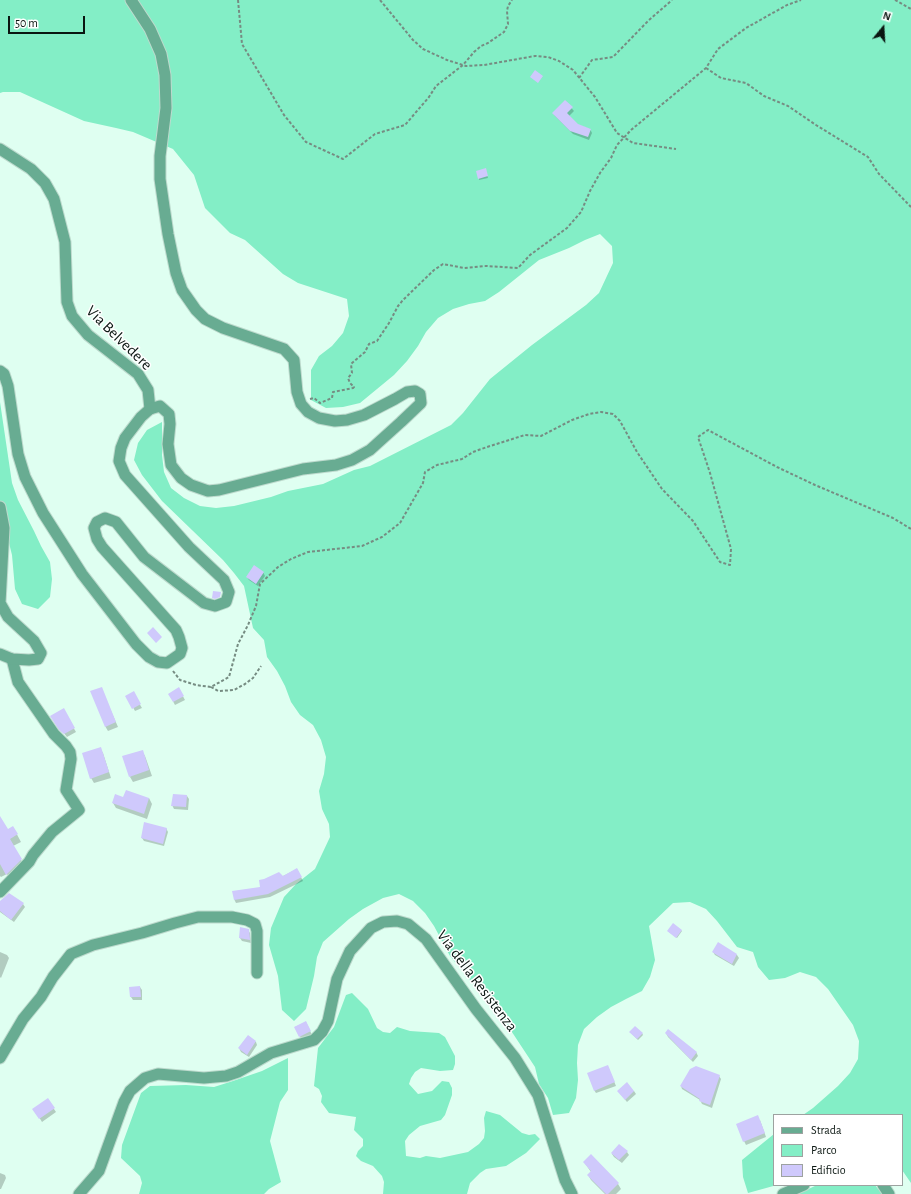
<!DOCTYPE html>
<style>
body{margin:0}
#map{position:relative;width:911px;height:1194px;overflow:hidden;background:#dffff1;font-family:"Alegreya Sans",sans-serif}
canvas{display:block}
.legend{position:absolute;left:773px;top:1114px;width:130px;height:72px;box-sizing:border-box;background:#fff;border:1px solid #9da2a0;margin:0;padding:5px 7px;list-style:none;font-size:12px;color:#0a1611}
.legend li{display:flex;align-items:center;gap:8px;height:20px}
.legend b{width:20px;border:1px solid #9da2a0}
.north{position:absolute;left:863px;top:8px;width:40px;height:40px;-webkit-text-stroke:3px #fff;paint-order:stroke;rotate:18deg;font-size:11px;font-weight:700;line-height:16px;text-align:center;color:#0a1611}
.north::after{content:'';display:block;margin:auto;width:14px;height:18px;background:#0a1611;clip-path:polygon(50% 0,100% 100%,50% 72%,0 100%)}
.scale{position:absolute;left:8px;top:16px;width:77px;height:18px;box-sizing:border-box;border:2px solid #0a1611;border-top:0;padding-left:5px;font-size:12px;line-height:14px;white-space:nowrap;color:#0a1611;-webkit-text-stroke:3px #fff;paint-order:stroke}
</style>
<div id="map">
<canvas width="911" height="1194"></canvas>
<ul class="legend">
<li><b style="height:5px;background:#68ac92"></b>Strada</li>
<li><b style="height:11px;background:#83eec6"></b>Parco</li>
<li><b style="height:11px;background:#cfc9fc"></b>Edificio</li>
</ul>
<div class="north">N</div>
<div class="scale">50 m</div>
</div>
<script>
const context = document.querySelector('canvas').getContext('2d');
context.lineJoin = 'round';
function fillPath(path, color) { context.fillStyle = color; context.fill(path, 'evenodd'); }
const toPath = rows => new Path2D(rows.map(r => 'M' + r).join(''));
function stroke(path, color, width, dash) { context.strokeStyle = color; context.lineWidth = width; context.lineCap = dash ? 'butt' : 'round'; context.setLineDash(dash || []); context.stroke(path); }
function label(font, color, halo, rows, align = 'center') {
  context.font = font + ' "Alegreya Sans",sans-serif'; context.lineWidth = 3; context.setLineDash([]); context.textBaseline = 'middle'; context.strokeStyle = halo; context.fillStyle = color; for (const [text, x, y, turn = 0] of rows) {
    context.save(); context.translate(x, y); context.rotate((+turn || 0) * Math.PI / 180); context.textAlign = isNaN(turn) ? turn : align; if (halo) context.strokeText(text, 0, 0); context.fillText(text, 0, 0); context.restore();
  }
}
fillPath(toPath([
 [0,0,911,0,911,1183,902,1170,902,1115,803,1115,813,1108,838,1086,850,1073,858,1059,859,1041,853,1025,828,989,816,977,800,972,785,978,769,980,758,967,753,952,737,947,717,921,706,909,690,902,673,903,649,926,655,960,650,977,642,991,626,999,611,1007,597,1017,584,1029,578,1045,577,1063,578,1080,576,1098,569,1113,553,1115,548,1098,539,1084,535,1067,506,1023,450,956,434,926,425,913,413,901,399,894,383,898,363,909,349,919,323,942,317,957,314,976,306,1009,294,1021,282,1010,278,976,269,945,271,928,284,897,296,884,315,869,330,837,329,824,322,809,319,791,324,774,326,757,321,740,313,725,300,715,291,702,285,686,277,671,267,657,264,640,253,628,244,586,234,573,223,560,162,501,142,475,134,460,138,443,147,430,162,422,162,455,164,472,171,488,184,498,200,506,216,508,234,506,271,497,288,491,323,484,354,470,370,466,451,425,463,413,490,379,532,345,586,305,599,293,613,263,612,246,600,234,585,240,569,248,539,260,499,292,485,301,469,304,453,309,438,318,426,332,418,346,407,361,394,375,360,403,343,407,326,408,311,400,311,370,319,356,332,346,343,333,349,316,347,299,298,283,283,274,245,240,230,233,205,208,194,175,173,149,133,132,116,128,84,121,20,92,3,92,0,93],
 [0,402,12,483,18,500,34,531,41,546,50,562,52,579,50,597,38,609,22,604,15,589,12,555,8,539,0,552],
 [352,993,368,1009,377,1028,383,1032,390,1033,397,1027,410,1031,439,1033,445,1037,455,1056,455,1064,453,1070,440,1071,421,1068,415,1072,411,1078,409,1084,418,1094,432,1091,442,1081,449,1082,452,1088,452,1095,445,1115,441,1120,420,1126,409,1135,405,1141,406,1156,420,1158,426,1156,440,1158,468,1152,479,1144,484,1138,485,1131,484,1118,486,1111,500,1115,522,1133,529,1135,535,1134,540,1139,526,1153,506,1166,486,1169,480,1173,470,1183,467,1194,383,1194,384,1182,382,1176,373,1166,361,1161,356,1156,358,1151,363,1146,363,1139,354,1130,356,1117,329,1113,321,1102,322,1096,319,1089,314,1086,318,1048,334,1027,346,995],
 [288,1058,288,1090,280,1102,270,1141,281,1182,269,1189,264,1194,139,1194,142,1183,140,1176,121,1158,122,1145,141,1093,150,1086,186,1085,214,1087,233,1081,262,1071],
 [774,1134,774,1185,777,1185,748,1193,743,1177,742,1160],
 [817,1185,875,1185,882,1194,798,1194]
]), '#83eec6');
fillPath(toPath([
 [565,101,574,111,569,116,578,125,590,129,592,133,589,140,573,134,555,116,553,113],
 [486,171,488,178,479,180,479,178],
 [263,572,265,576,258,586,249,580,247,577],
 [101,688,118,727,108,731,105,726],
 [179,689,185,700,175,705,169,694],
 [133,693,142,708,135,711,127,696],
 [63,710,76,732,67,737,53,720],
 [100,748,103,753,111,778,94,783,91,778],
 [142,751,145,756,152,776,133,782,130,777],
 [187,796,189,799,188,810,174,809,172,805],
 [124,798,149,798,152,804,147,819,116,808,113,803],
 [0,818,7,830,13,827,21,842,13,846,25,867,11,881,7,874,1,877,0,876],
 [166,828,168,832,164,846,144,841,142,838],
 [297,869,303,881,270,897,236,903,234,899,261,887],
 [0,903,23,904,25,907,14,922,0,912],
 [248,930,250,933,251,943,242,941,240,938],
 [681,930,682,931,677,938,669,932],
 [718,944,737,955,739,958,734,966,715,955,713,952],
 [0,952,7,955,9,958,1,978,0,977],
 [140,987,142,990,142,1000,133,1000,131,997,130,988],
 [306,1022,312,1035,302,1040,295,1027],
 [631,1033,642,1033,643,1035,638,1040],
 [666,1033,696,1052,698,1056,693,1062,668,1037],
 [248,1036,256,1042,257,1045,249,1057,241,1052,239,1048],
 [609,1069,616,1086,596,1093,594,1090],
 [719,1076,721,1079,712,1108,702,1104,700,1100,682,1089,681,1086],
 [618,1091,634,1091,636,1094,627,1102],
 [48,1100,56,1112,42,1122,34,1109],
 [760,1120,766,1137,746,1145,744,1141],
 [627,1152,629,1155,622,1163,614,1157,612,1154],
 [591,1156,618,1184,621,1189,616,1194,605,1194,591,1180,588,1175,591,1172,584,1162],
 [0,1173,5,1175,6,1178,1,1189,0,1189]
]), '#0003');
fillPath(toPath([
 [535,70,543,76,538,83,530,77],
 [565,100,573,107,567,113,578,124,591,129,588,137,570,131,552,113],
 [486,168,488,176,478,179,476,171],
 [254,565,264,572,256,584,246,577],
 [213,591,221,592,220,597,215,599,212,598],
 [153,627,162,637,156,643,147,633],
 [102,687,116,722,105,727,90,691],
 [179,687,184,696,173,702,168,694],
 [134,691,141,704,132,709,125,696],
 [64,708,75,728,64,734,59,730,50,716],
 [101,747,109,772,90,779,82,753],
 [143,750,149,770,129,777,122,756],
 [126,790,149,798,144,814,112,803,115,794,123,797],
 [173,794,187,795,186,807,171,806],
 [0,816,8,829,13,826,18,834,10,839,22,859,6,875,0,864],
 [144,822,167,828,163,844,141,838],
 [297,868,302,877,268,894,234,900,232,891,260,887,259,880,264,879,279,872,283,876],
 [9,893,24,903,11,920,0,911,0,901],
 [673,923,682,930,676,938,667,931],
 [240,927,249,929,250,940,239,938],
 [718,942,737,954,732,964,712,952],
 [140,986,141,997,130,997,129,987],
 [306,1021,311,1031,299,1037,294,1027],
 [635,1026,643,1033,637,1039,629,1032],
 [668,1029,697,1052,691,1060,665,1033],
 [248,1035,256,1041,247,1055,238,1048],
 [608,1065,615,1082,594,1091,587,1073],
 [696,1066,720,1075,710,1105,699,1101,700,1099,680,1086,690,1069],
 [627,1082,634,1091,625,1100,617,1091],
 [48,1098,55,1108,39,1119,32,1109],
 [758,1115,765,1133,743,1142,736,1124],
 [619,1144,628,1151,619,1160,611,1153],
 [591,1154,619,1183,608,1194,606,1194,587,1175,591,1171,583,1162]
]), '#cfc9fc');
const minor = toPath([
 [0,149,31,169,45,183,54,199,65,242,67,302,72,316,88,335,138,374,148,390,150,409],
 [0,892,29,862,33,855,52,832,79,810,66,790,71,759,70,752,66,746,54,734,18,682,12,659],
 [0,1058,23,1019,41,997,53,977,71,954,93,945,142,933,175,923,198,917,232,917,247,920,255,924,257,931,257,973]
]);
const tertiary = toPath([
 [0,371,4,374,8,386,18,454,25,477,43,513,82,574,136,644,149,657,158,662,167,663,180,654,182,648,179,637,176,630,102,547,97,539,94,528,97,522,105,518,116,522,144,557,204,603,215,606,226,602,229,592,224,580,189,547,125,475,119,461,121,448,125,438,141,417,150,409,160,406,169,414,170,424,168,444,171,465,181,478,191,485,208,491,219,490,303,469,336,465,352,460,370,450,401,422,421,403,420,394,415,391,407,392,395,399,364,415,347,420,335,421,319,418,308,412,301,404,297,392,294,360,284,349,223,328,205,319,196,310,182,290,176,273,168,234,160,179,160,156,166,108,165,75,161,54,150,29,131,0],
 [0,507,4,528,0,603,8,617,34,641,41,653,38,659,29,660,12,659,0,654],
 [883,1185,889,1194],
 [79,1194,99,1171,124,1102,130,1091,145,1078,158,1074,204,1078,226,1076,238,1072,271,1053,314,1040,322,1032,328,1021,337,979,350,951,371,928,383,922,397,921,408,924,426,939,476,1009,515,1058,538,1095,565,1180,572,1194],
 [783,1194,804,1185]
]);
stroke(minor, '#bddacd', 13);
stroke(tertiary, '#bddacd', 13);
stroke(toPath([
 [238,0,242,44,284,115,306,142,343,159,375,134,405,125,429,97,436,86,463,65,474,52,481,46,488,43,504,32,508,24,507,11,508,6,512,0],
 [380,0,413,40,423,49,447,60,466,66,484,65,535,56,548,57,559,61,573,70,595,97,617,133,633,143,676,149],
 [895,0,911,9],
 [706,68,721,78,746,83,764,96,788,106,816,125,868,157,879,174,911,207],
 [579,78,592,60,613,57,648,21,672,0],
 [310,399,314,398,320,403,332,398,333,392,353,388,354,387,350,383,348,378,352,373,351,364,365,352,369,344,377,341,389,323,398,306,403,300,434,270,443,264,464,268,486,266,518,268,530,255,567,228,581,212,590,191,600,173,611,158,617,145,631,130,706,68,718,49,746,28,787,5,801,0],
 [173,671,180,680,196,685,211,687,229,677,238,644,248,625,256,606,260,584,278,567,291,559,308,552,362,546,382,537,400,523,423,483,425,472,437,465,462,459,473,452,487,447,525,435,541,436,572,420,589,414,601,412,613,414,620,421,637,452,662,489,693,521,720,562,730,565,731,549,710,473,698,437,708,430,777,467,815,485,893,518,911,529],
 [211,687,218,691,234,690,245,684,253,678,261,666]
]), '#768c82', 2, [3, 2]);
stroke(minor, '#68ac92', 11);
stroke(tertiary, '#68ac92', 11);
label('16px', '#0a1611', '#fff', [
 ["Via Belvedere",119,338,44],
 ["Via della Resistenza",477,981,53]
]);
</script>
